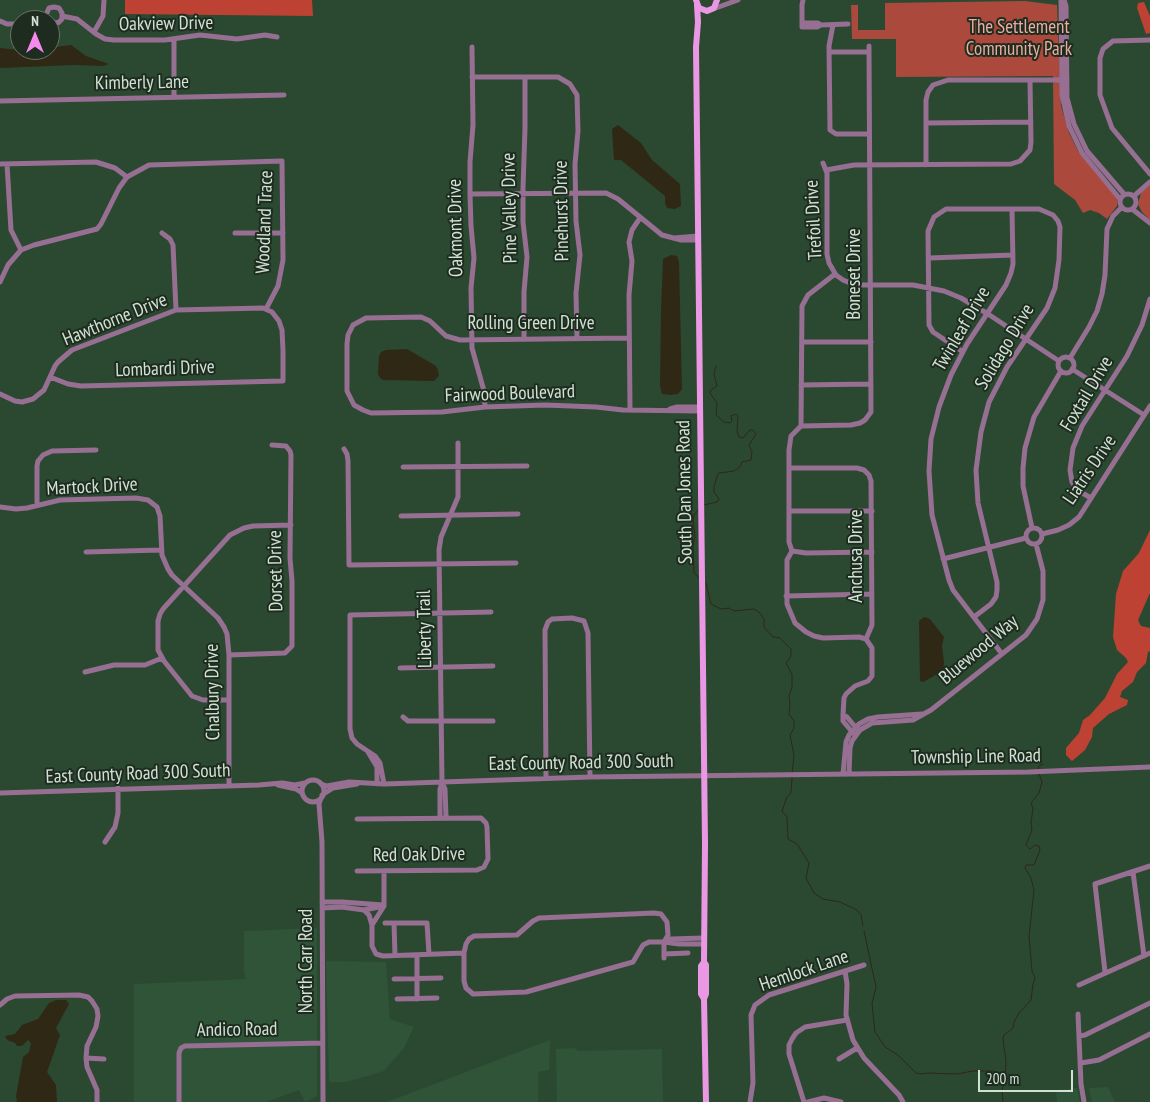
<!DOCTYPE html>
<style>
body{margin:0}
#map{position:relative;width:1150px;height:1102px;overflow:hidden;background:#2b4931;font-family:"PT Sans Narrow",sans-serif}
canvas{display:block}
.north{position:absolute;left:10px;top:10px;width:50px;height:50px;box-sizing:border-box;background:#1e2c20;border:1px solid #657568;border-radius:50%;rotate:0deg;font-size:14px;font-weight:700;line-height:20px;text-align:center;color:#d0e2d3}
.north::after{content:'';display:block;margin:auto;width:18px;height:22px;background:#f689ee;clip-path:polygon(50% 0,100% 100%,50% 72%,0 100%)}
.scale{position:absolute;left:978px;top:1070px;width:95px;height:22px;box-sizing:border-box;border:2px solid #d0e2d3;border-top:0;padding-left:6px;font-size:15px;line-height:18px;white-space:nowrap;color:#d0e2d3;-webkit-text-stroke:4px #1e2c20;paint-order:stroke}
</style>
<div id="map">
<canvas width="1150" height="1102"></canvas>
<div class="north">N</div>
<div class="scale">200 m</div>
</div>
<script>
const context = document.querySelector('canvas').getContext('2d');
context.lineJoin = 'round';
function fillPath(path, color) { context.fillStyle = color; context.fill(path, 'evenodd'); }
const toPath = rows => new Path2D(rows.map(r => 'M' + r).join(''));
function stroke(path, color, width, dash) { context.strokeStyle = color; context.lineWidth = width; context.lineCap = dash ? 'butt' : 'round'; context.setLineDash(dash || []); context.stroke(path); }
function label(font, color, halo, rows, align = 'center') {
  context.font = font + ' "PT Sans Narrow",sans-serif'; context.lineWidth = 4; context.setLineDash([]); context.textBaseline = 'middle'; context.strokeStyle = halo; context.fillStyle = color; for (const [text, x, y, turn = 0] of rows) {
    context.save(); context.translate(x, y); context.rotate((+turn || 0) * Math.PI / 180); context.textAlign = isNaN(turn) ? turn : align; if (halo) context.strokeText(text, 0, 0); context.fillText(text, 0, 0); context.restore();
  }
}
fillPath(toPath([
 [317,928,317,1096,305,1102,299,1090,266,1102,134,1102,134,984,246,979,244,971,244,931],
 [326,961,386,962,390,1019,414,1027,404,1048,384,1071,347,1082,329,1082],
 [550,1040,549,1070,538,1072,538,1102,387,1102],
 [575,1048,578,1051,662,1049,663,1102,557,1102,556,1049],
 [1108,1087,1115,1102,1092,1102,1089,1088],
 [1077,1088,1080,1102,1057,1102,1056,1090]
]), '#2f5438');
fillPath(toPath([
 [1025,1,1057,5,1061,106,1069,133,1078,151,1118,199,1117,206,1107,219,1099,213,1090,210,1083,213,1075,200,1054,184,1053,76,896,77,896,39,852,39,851,5,858,5,858,30,885,30,885,3],
 [1150,185,1150,220,1142,212,1138,204,1141,193]
]), '#ab493c');
fillPath(toPath([
 [125,0,312,0,313,16,125,14],
 [1144,2,1150,16,1150,33,1146,34,1137,8,1138,3],
 [1150,530,1150,593,1138,620,1141,626,1150,628,1150,651,1148,652,1146,663,1137,672,1133,682,1122,691,1120,697,1128,700,1127,705,1109,714,1093,728,1092,737,1085,750,1072,761,1066,755,1066,748,1079,733,1083,720,1090,715,1105,698,1117,674,1128,662,1126,658,1117,650,1113,637,1116,594,1123,571,1139,553]
]), '#bd4233');
fillPath(toPath([
 [71,45,86,56,109,64,103,66,74,65,0,68,0,48,28,51,50,50,56,47],
 [618,125,641,143,652,160,680,184,681,206,675,209,667,208,665,203,665,196,621,160,614,160,612,129],
 [671,255,677,256,679,262,682,389,678,394,670,395,662,394,660,386,661,310,663,259],
 [407,349,436,366,438,370,439,376,434,381,383,380,380,378,378,374,379,356,381,352,386,350],
 [924,617,930,619,944,637,942,646,944,662,943,671,923,682,920,681,919,621],
 [56,1000,66,1000,69,1004,56,1028,60,1035,47,1072,56,1085,57,1102,17,1102,16,1096,23,1057,29,1052,31,1043,28,1040,22,1046,17,1046,15,1043,7,1040,5,1036,15,1034,22,1025,38,1019,49,1003]
]), '#2f2815');
stroke(toPath([
 [704,505,717,502,719,499,714,492,714,487,717,476,719,473,734,471,740,467,742,462,751,460,752,452,749,445,756,434,753,430,750,430,743,438,739,437,737,431,738,416,736,414,731,416,732,421,730,423,724,422,716,415,717,403,710,393,711,390,717,386,714,374,716,366],
 [699,578,694,573,693,546,695,536,693,520,694,515,699,509],
 [706,583,711,604,721,609,729,608,734,611,754,609,760,613,764,619,764,627,773,637,780,638,791,649,791,656,786,663,792,674,792,687,789,696,790,704,789,714,794,721,794,728,790,735,794,755,792,774],
 [1038,770,1039,766,1043,764],
 [792,778,791,793,787,797,782,811,787,817,788,839,797,844,809,863,806,878,814,893,823,899,840,902,857,910,861,915,863,926],
 [864,931,876,987,872,1004,875,1032,885,1047,898,1055,916,1073,922,1074,928,1073,957,1074,973,1071,994,1071,1004,1075],
 [1003,1102,1002,1090,1005,1081,1006,1061,1003,1039,1004,1035,1013,1028,1014,1022,1019,1013,1031,1000,1033,984,1035,978,1032,971,1029,936,1034,890,1031,878,1025,868,1026,865,1034,865,1040,850,1039,846,1035,845,1030,849,1026,845,1032,830,1031,823,1033,808,1031,803,1039,793,1042,782,1039,774]
]), '#2f2815', 1);
stroke(toPath([
 [1061,0,1062,95,1069,126,1082,153,1120,199],
 [1064,0,1066,6,1067,98,1074,124,1087,151,1124,194],
 [713,9,738,0],
 [62,16,77,19,96,34,105,39,114,40,165,40,200,35,237,39,265,35,277,37],
 [37,20,46,18],
 [47,20,46,15,49,8,54,7,59,8,62,13,62,19,58,23,50,22],
 [0,21,7,24,20,24],
 [802,23,818,23,821,25,817,27,802,27,802,5,803,0],
 [821,25,848,24],
 [833,25,829,46,830,130,836,134,869,134],
 [94,32,103,16,104,0],
 [174,39,174,97],
 [1150,40,1113,41,1103,49,1100,58,1100,95,1112,128,1150,174],
 [472,47,473,125,470,162,470,194,471,226,474,258,471,288,472,348,484,391,485,407],
 [829,52,869,52],
 [472,77,558,77,570,84,577,95,578,131,575,164,576,221,580,255,576,293,577,339],
 [0,101,284,95],
 [926,123,1031,122],
 [823,163,827,173,827,254,829,263,836,275,843,280,855,285,913,285,944,291,961,298,988,314,1059,361],
 [0,164,96,162,115,168,127,177],
 [7,164,11,230,21,250],
 [926,165,926,100,928,92,933,85,948,80,1067,80],
 [826,170,854,165,1011,164,1020,161,1030,150,1031,142,1030,80],
 '1120 202a8 8 0 1 1 16 0a8 8 0 1 1-16 0Z',
 [470,194,606,193,618,199,662,235,681,240,698,240],
 [1134,196,1150,182],
 [1132,209,1150,223],
 [162,233,170,239,173,245,176,310],
 [235,233,283,233],
 [674,238,698,236],
 [929,258,1013,255],
 [0,282,8,265,21,250,34,245,97,229,101,224,119,188,127,177,149,165,282,161,283,260,278,286,266,309],
 [629,338,460,340,446,336,430,321,421,317,366,318,353,325,348,335,347,344,347,391,354,405,363,410,371,413,442,412,485,407,545,405,596,407,623,410,700,411],
 [524,339,524,292,527,257,523,222,523,188,525,128,525,77],
 [802,342,871,342],
 [963,352,933,332,929,325,928,231,934,217,946,209,1039,209,1053,215,1058,221,1060,227,1059,260,1055,288,1047,308,1007,367,989,402,981,432,976,470,978,503,997,582,997,590,996,597,991,604,974,617],
 '1058 365a8 8 0 1 1 16 0a8 8 0 1 1-16 0Z',
 [1070,358,1089,327,1097,311,1102,294,1105,275,1107,229,1113,216,1122,207],
 [1072,369,1144,415],
 [801,385,871,384],
 [0,394,15,401,22,402,33,399,44,390,55,366,58,362,72,350,176,310,263,308,272,312,279,321,282,330,283,350,283,381,81,386,68,384,50,377],
 [670,409,677,407,700,407],
 [630,410,629,295,632,261,629,242,632,230,640,218],
 [801,426,802,306,808,295,835,274],
 [344,449,347,454,348,461,349,565,516,563],
 [403,467,527,466],
 [789,468,857,468,864,470,869,475,871,481,872,625,866,639],
 [1091,498,1077,490,1072,482,1070,470,1073,448,1082,426,1127,356,1142,325,1150,299],
 [37,505,37,466,38,461,43,455,52,451,96,450],
 [0,507,16,509,27,508,60,500,136,498,148,500,157,507,160,516,162,555,168,569,172,575,218,618,224,627,227,634,229,655,229,786],
 [789,511,872,511],
 [401,516,518,514],
 '1026 536a8 8 0 1 1 16 0a8 8 0 1 1-16 0Z',
 [1032,528,1023,486,1023,468,1025,448,1034,417,1061,371],
 [1042,534,1058,530,1069,525,1079,517,1150,406],
 [792,551,789,542,789,450,791,436,801,426,851,425,860,423,865,420,871,412,869,46],
 [792,551,787,560,787,604,795,623,806,632,814,636,823,638,859,637,866,639,872,648,872,676,868,681,855,686,846,694,844,698,843,715],
 [792,551,806,553,872,552],
 [86,552,161,550],
 [943,559,1026,538],
 [786,596,872,594],
 [1002,654,953,590,949,580,932,515,929,471,931,439,939,407,951,375,967,344,1006,285,1011,273,1013,264,1012,209],
 [229,655,285,653,292,646,292,581,290,558,291,455,290,451,286,446,272,445],
 [400,668,493,666],
 [85,672,114,665,145,665,162,658],
 [229,700,203,700,192,696,164,661,158,650,158,621,160,614,163,609,230,535,244,528,253,526,291,525],
 [403,717,408,721,493,721],
 [853,733,843,721,843,715,847,717,857,729],
 [368,752,377,767,377,784],
 [843,774,846,742,849,735,859,724,868,719,878,717,922,714],
 [849,774,850,748,852,741,860,730,872,723,913,720,931,710,1026,635,1037,619,1043,600,1043,571,1036,544],
 [546,778,545,630,548,622,552,619,572,618,584,621,588,633,590,777],
 '302 791a11 11 0 1 1 22 0a11 11 0 1 1-22 0Z',
 [321,784,327,786,349,782,384,784,590,777,1028,772,1150,767],
 [384,784,380,763,375,756,357,744,352,738,350,729,350,615,491,612],
 [278,785,296,789,302,793],
 [0,793,259,785,282,783,295,785,305,783],
 [322,795,333,788,357,784],
 [321,798,319,804,322,842,323,1102],
 [446,817,445,789,442,782,439,550,441,537,458,497,458,443],
 [440,818,440,789,442,783],
 [357,819,481,818,486,823,487,827,488,859,484,867,477,870,357,871],
 [105,842,115,827,118,813,118,788],
 [384,871,384,906,372,925,372,946,376,954,383,956,464,953],
 [1133,872,1144,956],
 [322,902,342,902,383,905],
 [322,908,342,907,364,910,384,906],
 [364,910,369,915,372,925],
 [385,923,427,923,429,954],
 [394,923,395,956],
 [704,944,679,944,664,942,671,939,704,938],
 [664,954,688,953],
 [417,955,417,999],
 [664,958,664,942,668,935,667,922,661,914,654,913,539,918,533,921,517,935,474,936,469,939,466,944,464,953,464,981,466,988,473,994,526,992,633,962,643,945,649,942,664,942],
 [845,971,847,984,846,1015,853,1040,864,1058,899,1095,903,1102],
 [1105,972,1095,884,1150,866],
 [394,979,441,978],
 [1079,985,1150,953],
 [397,999,437,998],
 [0,1005,7,999,15,996,79,995,88,997,92,1001,97,1009,98,1016,96,1027,87,1046,86,1058,87,1067,97,1090,97,1102],
 [1078,1014,1081,1084,1084,1102],
 [1079,1036,1085,1035,1150,1003],
 [86,1058,104,1059],
 [839,1059,857,1048],
 [1081,1063,1099,1060,1150,1034],
 [179,1102,179,1053,181,1048,185,1046,323,1043],
 [750,1102,753,1083,751,1015,755,1005,769,995,864,965],
 [804,1102,789,1054,789,1045,792,1039,796,1033,805,1027,847,1020],
 [808,1102,824,1098,841,1102]
]), '#976f93', 5);
stroke(toPath([
 [696,0,699,8,707,11,714,8,717,0],
 [697,5,698,22,696,47,705,845,704,962,701,966,701,994,704,999],
 [704,962,706,965,706,994,704,999,706,1102]
]), '#eb98e4', 6);
label('19px', '#d0e2d3', '#1e2c20', [
 ["Oakview Drive",166,24,-1],
 ["Kimberly Lane",142,83,-1],
 ["Pine Valley Drive",510,208,-91],
 ["Pinehurst Drive",562,211,-91],
 ["Trefoil Drive",814,220,-93],
 ["Woodland Trace",265,222,-88],
 ["Oakmont Drive",456,228,-91],
 ["Boneset Drive",855,274,-90],
 ["Hawthorne Drive",115,320,-22],
 ["Rolling Green Drive",531,324],
 ["Twinleaf Drive",962,329,-60],
 ["Solidago Drive",1005,347,-59],
 ["Lombardi Drive",165,369,-2],
 ["Fairwood Boulevard",510,394,-2],
 ["Foxtail Drive",1087,394,-59],
 ["Liatris Drive",1090,470,-56],
 ["Martock Drive",92,487,-3],
 ["South Dan Jones Road",685,492,-91],
 ["Anchusa Drive",857,556,-90],
 ["Dorset Drive",276,571,-91],
 ["Liberty Trail",425,629,-91],
 ["Bluewood Way",979,650,-40],
 ["Chalbury Drive",213,692,-91],
 ["Township Line Road",976,757,-1],
 ["East County Road 300 South",581,763,-1],
 ["East County Road 300 South",138,774,-2],
 ["Red Oak Drive",419,855,-1],
 ["North Carr Road",307,961,-90],
 ["Hemlock Lane",804,971,-19],
 ["Andico Road",237,1030,-1]
]);
label('19px', '#ebaca1', '#1e2c20', [
 ["The Settlement",1019,28],
 ["Community Park",1019,50]
]);
</script>
